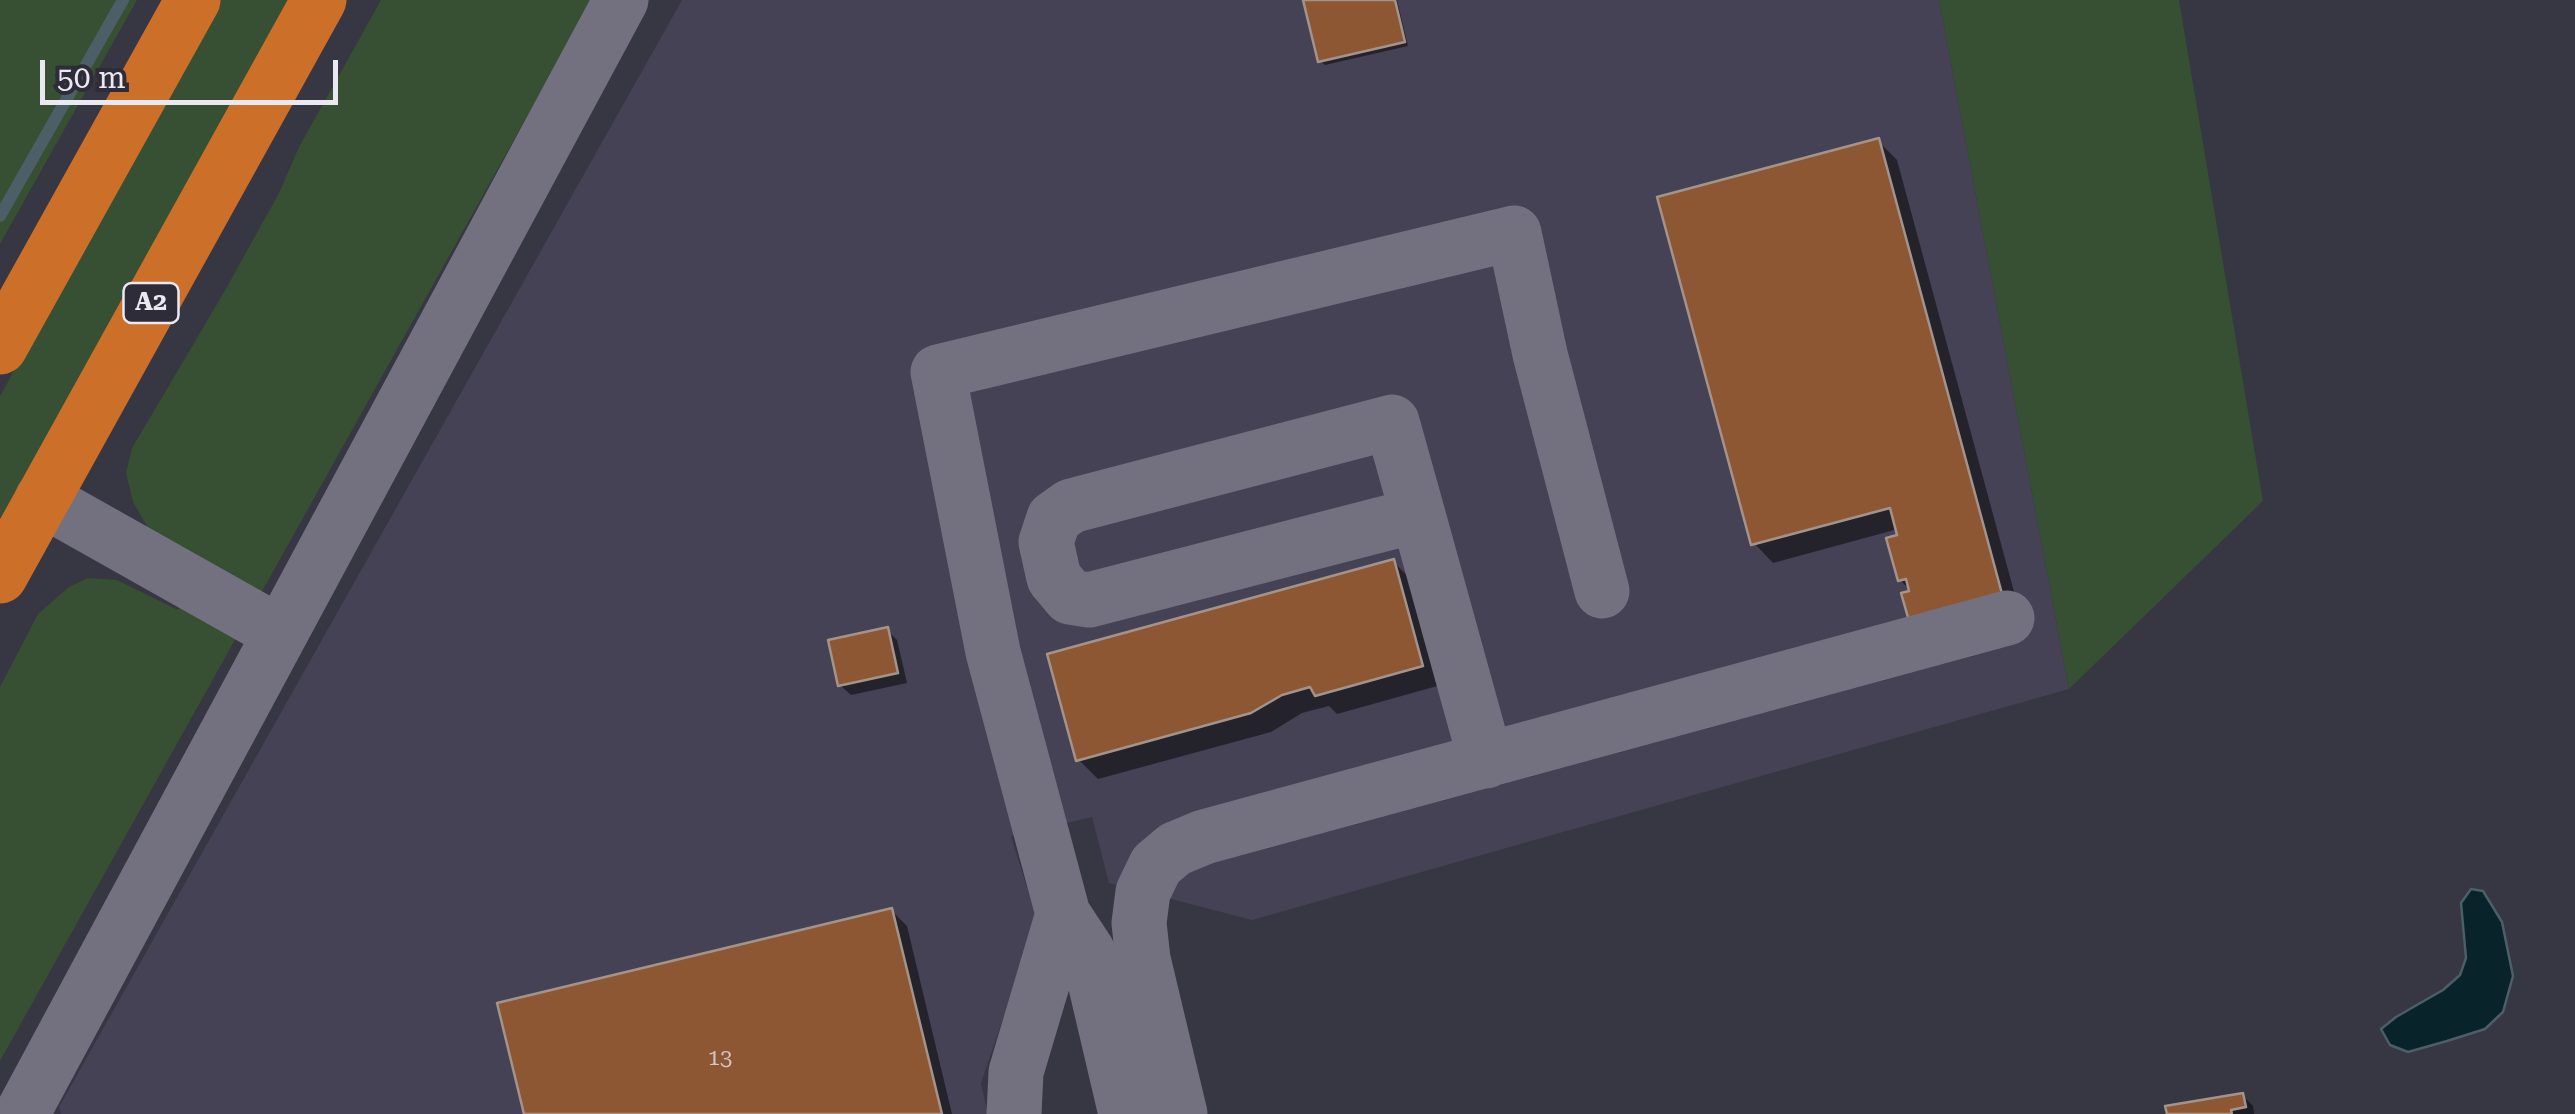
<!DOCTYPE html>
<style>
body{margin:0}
#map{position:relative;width:2575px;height:1114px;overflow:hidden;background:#373643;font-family:"Roboto Serif",serif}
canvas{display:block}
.scale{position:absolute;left:40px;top:60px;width:298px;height:45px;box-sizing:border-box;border:5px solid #eae9f1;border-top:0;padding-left:12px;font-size:30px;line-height:35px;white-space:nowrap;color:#eae9f1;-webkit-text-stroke:8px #2d2c38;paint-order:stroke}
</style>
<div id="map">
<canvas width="2575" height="1114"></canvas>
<div class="scale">50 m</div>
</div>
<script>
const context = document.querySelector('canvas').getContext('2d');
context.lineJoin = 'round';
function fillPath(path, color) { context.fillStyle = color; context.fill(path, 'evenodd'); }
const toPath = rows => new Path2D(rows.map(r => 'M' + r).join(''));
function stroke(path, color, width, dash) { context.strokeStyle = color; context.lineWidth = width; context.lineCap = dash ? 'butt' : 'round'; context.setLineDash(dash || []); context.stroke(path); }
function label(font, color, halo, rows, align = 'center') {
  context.font = font + ' "Roboto Serif",serif'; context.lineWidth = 8; context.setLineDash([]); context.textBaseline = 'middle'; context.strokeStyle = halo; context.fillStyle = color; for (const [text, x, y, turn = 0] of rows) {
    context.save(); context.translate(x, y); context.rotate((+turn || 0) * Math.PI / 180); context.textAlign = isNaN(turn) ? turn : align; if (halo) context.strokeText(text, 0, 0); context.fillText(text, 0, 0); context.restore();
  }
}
fillPath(toPath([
 [682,0,1939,0,2069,689,1252,920,1109,883,1092,817,1011,836,1037,920,981,1083,988,1114,61,1114,59,1107]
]), '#444254');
fillPath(toPath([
 [0,0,137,0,0,244],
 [219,0,293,0,0,526,0,396],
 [381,0,592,0,0,1061,0,687,38,614,69,587,88,578,117,580,178,610,205,562,148,528,133,502,126,473,132,448,223,294,279,193,299,147],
 [1939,0,2179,0,2263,501,2069,689]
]), '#374f32');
const water = toPath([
 [2471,889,2483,891,2502,922,2513,976,2503,1012,2485,1029,2447,1041,2408,1052,2390,1045,2381,1029,2396,1017,2443,990,2460,975,2466,958,2461,903,2471,889]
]);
fillPath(water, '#09232b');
stroke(water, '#4c5e66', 2.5);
fillPath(toPath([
 [1306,0,1397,0,1408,46,1325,65,1320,61],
 [1878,141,1897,160,2026,636,1913,593,1900,580,1898,529,1773,563,1754,543],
 [1394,562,1413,582,1441,685,1337,714,1329,706,1302,713,1271,732,1098,779,1078,759],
 [887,630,897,640,907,683,851,695,840,685],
 [892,911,907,926,952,1114,526,1114],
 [2243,1096,2253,1106,2254,1114,2169,1114]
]), '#0007');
stroke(toPath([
 [0,216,123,0]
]), '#4c5e66', 12);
const building = toPath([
 [1303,0,1395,0,1405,42,1318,62,1303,0],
 [1879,138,2008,616,1915,642,1901,593,1909,591,1906,579,1898,581,1886,538,1897,535,1890,508,1751,545,1657,197,1879,138],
 [1394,559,1423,666,1315,696,1310,687,1282,695,1251,713,1076,761,1047,654,1394,559],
 [888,627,898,673,838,686,828,640,888,627],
 [892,908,942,1114,524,1114,497,1003,892,908],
 [2243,1093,2246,1107,2231,1110,2232,1114,2167,1114,2165,1106,2243,1093]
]);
fillPath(building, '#8e5734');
stroke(building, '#a3948b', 2.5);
stroke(toPath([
 [42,499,280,633],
 [1418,515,1089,600,1070,597,1054,578,1046,542,1054,518,1071,506,1392,422,1418,515,1486,761],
 [1063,914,1088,952,1126,1114],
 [22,1114,621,0],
 [1014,1114,1016,1072,1063,914,993,652,938,372,1514,233,1540,354,1602,591],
 [1180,1114,1143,959,1139,923,1143,892,1156,865,1175,849,1204,837,2007,618]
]), '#737180', 55);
stroke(toPath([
 [0,347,193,0],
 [0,576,319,0]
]), '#cb6f29', 55);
label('22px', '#d3c4c2', null, [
 ["13",720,1059]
]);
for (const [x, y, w] of [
 [151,303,55]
]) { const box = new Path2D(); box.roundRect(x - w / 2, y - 20, w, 40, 8); context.fillStyle = '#2d2c38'; context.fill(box); stroke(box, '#eae9f1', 2.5); }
label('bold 25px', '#eae9f1', null, [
 ["A2",151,303]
]);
</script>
